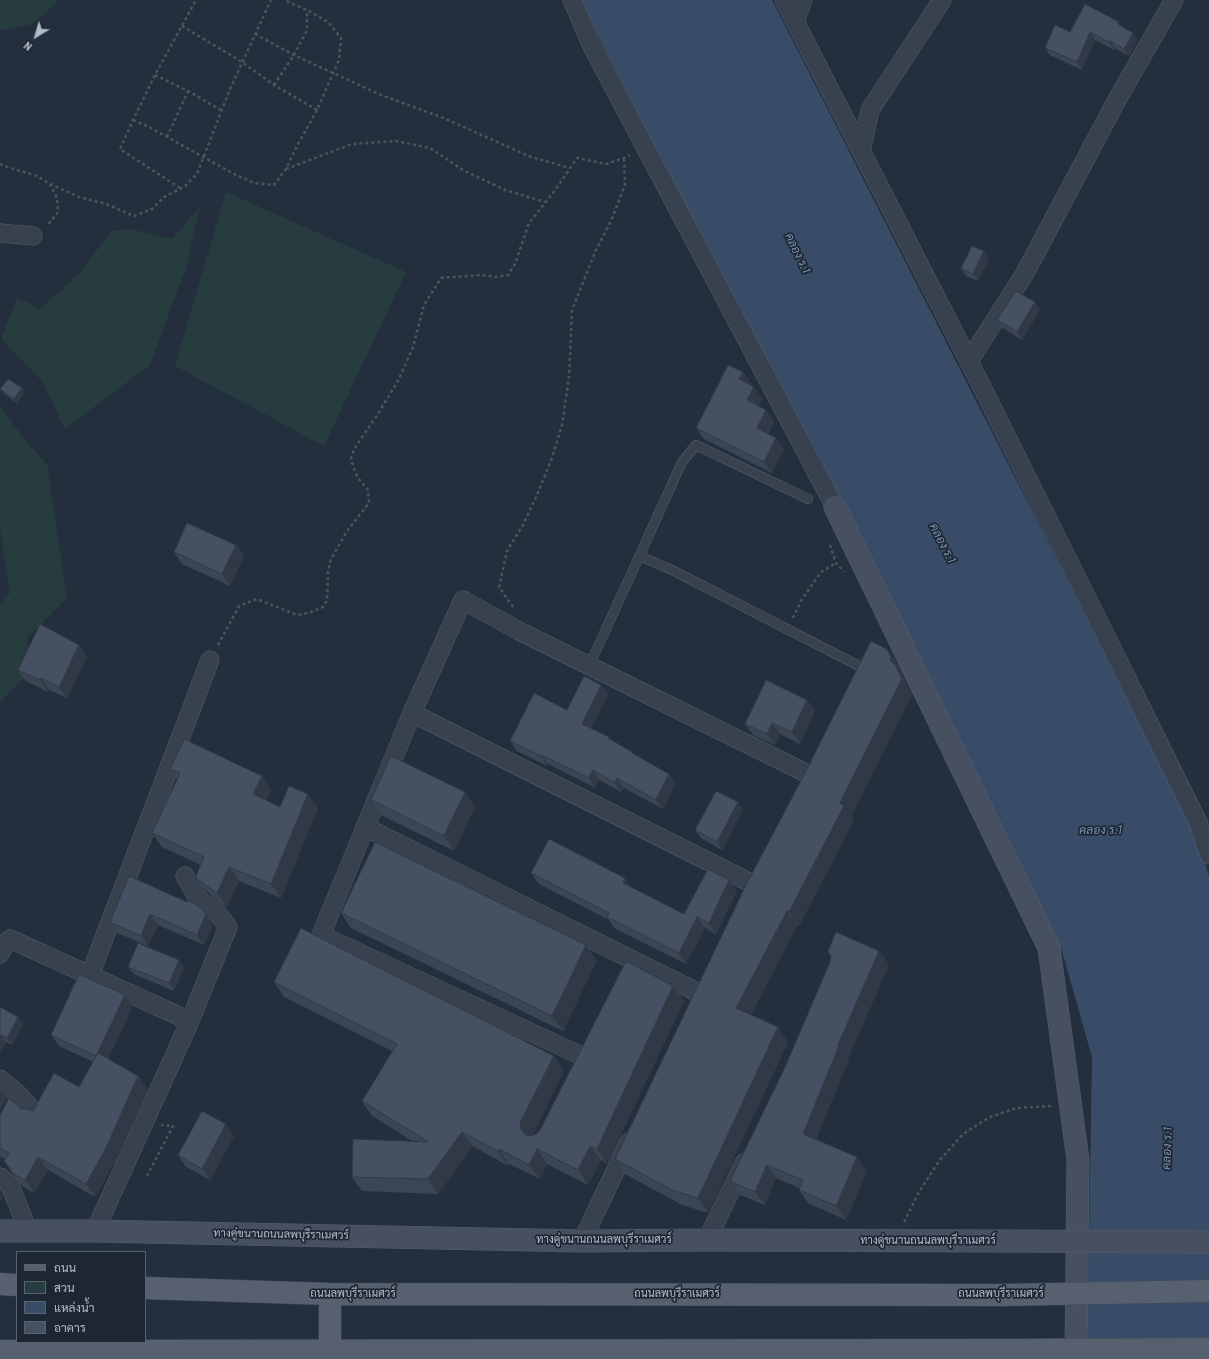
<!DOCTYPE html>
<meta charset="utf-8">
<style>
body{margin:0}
#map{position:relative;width:1209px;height:1359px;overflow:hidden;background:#242f3e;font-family:"Roboto Condensed",Sarabun,sans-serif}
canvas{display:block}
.legend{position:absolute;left:16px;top:1251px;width:130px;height:92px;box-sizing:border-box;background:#1d2633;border:1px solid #59626f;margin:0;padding:5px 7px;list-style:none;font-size:12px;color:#b4bcc9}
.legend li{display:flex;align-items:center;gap:8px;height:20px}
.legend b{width:20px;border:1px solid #59626f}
.north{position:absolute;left:16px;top:16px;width:40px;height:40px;-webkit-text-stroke:3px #1d2633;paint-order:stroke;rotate:218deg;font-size:11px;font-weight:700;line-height:16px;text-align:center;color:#b4bcc9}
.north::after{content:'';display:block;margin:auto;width:14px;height:18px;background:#b4bcc9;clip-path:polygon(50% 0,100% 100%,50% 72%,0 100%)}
</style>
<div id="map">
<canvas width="1209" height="1359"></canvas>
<ul class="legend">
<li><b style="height:5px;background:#56606e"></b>ถนน</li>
<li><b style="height:11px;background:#263c3f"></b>สวน</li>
<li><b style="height:11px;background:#394c67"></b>แหล่งน้ำ</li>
<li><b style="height:11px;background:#455162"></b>อาคาร</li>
</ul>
<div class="north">N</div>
</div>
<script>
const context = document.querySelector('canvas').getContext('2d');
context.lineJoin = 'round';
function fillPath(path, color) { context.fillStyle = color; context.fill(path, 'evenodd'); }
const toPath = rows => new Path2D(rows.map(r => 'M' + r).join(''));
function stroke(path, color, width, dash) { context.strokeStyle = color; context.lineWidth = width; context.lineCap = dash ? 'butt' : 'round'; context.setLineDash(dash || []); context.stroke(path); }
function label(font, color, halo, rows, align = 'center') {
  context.font = font + ' "Roboto Condensed",Sarabun,sans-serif'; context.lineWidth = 3.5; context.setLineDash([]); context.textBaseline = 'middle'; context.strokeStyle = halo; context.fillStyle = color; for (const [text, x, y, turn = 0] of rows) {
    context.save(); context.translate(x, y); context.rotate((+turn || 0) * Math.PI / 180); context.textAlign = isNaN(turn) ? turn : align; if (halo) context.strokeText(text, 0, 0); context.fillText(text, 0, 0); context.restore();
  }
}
fillPath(toPath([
 [0,0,59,0,33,24,0,31],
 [226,192,406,272,324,446,175,366],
 [200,207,186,268,150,365,65,429,41,380,1,339,17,297,40,309,79,274,111,231,131,229,172,239],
 [0,406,27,443,47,464,67,598,27,638,30,672,0,703,0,603,10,593,0,529]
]), '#263c3f');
fillPath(toPath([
 [580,0,772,0,1195,831,1209,876,1209,1359,1087,1359,1092,1057,1062,951]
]), '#394c67');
const lane = toPath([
 [640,556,674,571,861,667],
 [589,666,634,568,682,462,696,445,808,499]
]);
const street = toPath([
 [572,0,592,46,835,507],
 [784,0,983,389,1198,822,1209,855],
 [795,22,803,0],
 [861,151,870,110,942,0],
 [0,233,33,236],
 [969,361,1025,273,1118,98,1174,0],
 [412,713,753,884],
 [365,827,699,993],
 [0,954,5,944,10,939,190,1021],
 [90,975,210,660],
 [584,1057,321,935,412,713,463,600,521,632,806,773],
 [0,1079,20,1096,34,1112],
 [0,1177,10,1185,28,1231],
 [95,1231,190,1021,228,927,215,910,199,900,185,876],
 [707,1240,744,1163],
 [582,1241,629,1142]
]);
const secondary = toPath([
 [835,507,1049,948,1078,1160,1076,1359],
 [0,1231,95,1231,582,1241,707,1240,1003,1241]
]);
const primary = toPath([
 [0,1284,17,1285],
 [145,1288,330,1294,1003,1295],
 [330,1350,330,1294],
 [0,1351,1007,1350]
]);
stroke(lane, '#565f6c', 10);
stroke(street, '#565f6c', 19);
stroke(secondary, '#565f6c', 23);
stroke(primary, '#414a57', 23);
stroke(toPath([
 [182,26,242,62,274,85,317,110],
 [255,34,294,55,381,95,441,117,531,157,570,168],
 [155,75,188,91,221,110],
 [274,85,294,55,307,30,307,10],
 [133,120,149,127,234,174,254,183,274,185,286,169,297,146,317,110,339,60,341,38,328,22,307,10,284,0],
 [167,137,188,91],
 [0,164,4,166,37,176,50,184,57,198,58,212,47,226],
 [286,169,352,144,396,141,430,148,463,170,505,190,545,202],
 [50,184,79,197,106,204,134,216,152,209,164,197,184,187,197,174,230,89,271,0],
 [180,188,120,149,133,120,155,75,196,0],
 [830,545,836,563,844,572],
 [513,607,499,587,507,551,523,525,537,495,552,458,562,425,569,377,572,310,596,250,611,221,625,185,624,158],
 [793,618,802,599,821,572,836,563],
 [218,645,239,606,257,599,297,615,309,613,323,607,327,600,328,572,331,559,347,531,369,503,368,490,358,478,354,469,351,459,354,449,378,414,399,379,413,347,424,305,441,278,481,275,495,277,508,275,515,264,529,223,556,189,577,158,606,164,624,158,630,155],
 [147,1176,173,1126,161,1125],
 [904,1222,920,1190,940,1160,963,1134,990,1117,1016,1108,1051,1106]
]), '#44595c', 2.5, [3, 3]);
stroke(lane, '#38414e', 9);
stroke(street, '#38414e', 18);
stroke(secondary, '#465061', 22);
stroke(primary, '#56606e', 22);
const secondaryBridge = toPath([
 [1003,1241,1209,1242]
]);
const primaryBridge = toPath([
 [1003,1295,1209,1291],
 [1007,1350,1209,1349]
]);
stroke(secondaryBridge, '#565f6c', 23, []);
stroke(primaryBridge, '#414a57', 23, []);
stroke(secondaryBridge, '#465061', 22);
stroke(primaryBridge, '#56606e', 22);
fillPath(toPath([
 [1123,27,1138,40,1129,56,1115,48,1114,50,1095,40,1082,70,1050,55,1045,48,1070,32],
 [984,251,989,259,978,281,966,276,961,268],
 [1040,310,1022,340,1003,328,997,320],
 [751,383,750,385,762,398,758,406,766,410,774,421,768,434,776,438,784,449,772,473,704,439,696,428],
 [22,388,25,392,17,403,3,393,0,389],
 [236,545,244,556,230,586,182,564,174,552],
 [79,645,87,657,67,698,49,690,48,692,26,681,18,670],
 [887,649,897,663,902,673,901,674,904,678,912,694,851,816,854,820,799,926,797,925,751,1015,788,1042,708,1213,682,1205,625,1174,615,1159],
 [601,685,608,694,591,728,609,737,611,740,635,755,669,774,675,784,663,809,624,788,621,792,599,780,595,788,548,764,547,766,517,751,510,741,567,710],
 [807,700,815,711,800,744,780,734,775,745,753,735,745,724],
 [170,769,262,776,271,790,266,801,280,807,318,808,281,898,239,881,227,907,207,892,197,879,201,865,162,847,152,833,177,779],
 [465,792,475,807,454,851,381,815,371,800],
 [743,810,722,850,701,838,695,830],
 [531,873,632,888,684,914,729,880,737,891,716,934,705,928,686,964,614,928,609,920,539,884],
 [129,876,206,914,213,925,204,945,158,925,148,946,117,933,110,922],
 [341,913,597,960,563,1031,351,928],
 [879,951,889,965,848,1058,849,1059,816,1139,867,1171,846,1220,808,1203,799,1190,799,1188,776,1178,765,1205,740,1195,730,1181],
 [128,967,184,967,174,991,134,974],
 [274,982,554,1056,564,1071,532,1136,536,1134,673,986,684,1001,607,1164,601,1160,588,1185,547,1164,540,1179,509,1164,508,1166,473,1146,438,1194,362,1191,352,1177,414,1142,372,1116,362,1101,392,1051,284,997],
 [133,1006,108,1059,138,1076,148,1089,114,1163,95,1197,48,1170,34,1193,22,1186,4,1161,5,1159,0,1156,0,1115,21,1109,33,1111,79,1087,93,1062,59,1046,51,1035],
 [0,1007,23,1024,12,1045,6,1042,0,1052],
 [234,1136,210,1180,186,1167,178,1155]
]), '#3b4654');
fillPath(toPath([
 [1090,32,1095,40,1082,70,1077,62],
 [1133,33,1138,40,1129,56,1124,49],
 [1110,41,1115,48,1114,50,1109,42],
 [984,251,989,259,978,281,973,274],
 [1035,302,1040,310,1022,340,1017,332],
 [743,372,751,383,747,391,739,379],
 [754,387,762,398,755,412,747,400],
 [22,388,25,392,17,403,14,399],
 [766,410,774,421,765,440,757,428],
 [776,438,784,449,772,473,764,462],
 [236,545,244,556,230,586,222,574],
 [79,645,87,657,67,698,59,687],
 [887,649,897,663,902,673,901,674,904,678,912,694,851,816,854,820,799,926,789,912,840,803,890,661],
 [41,678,49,690,48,692,40,680],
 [601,685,608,694,588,733,582,724],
 [807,700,815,711,800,744,792,732],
 [772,723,780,734,775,745,767,734],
 [541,755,548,764,547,766,541,756],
 [593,770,599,780,595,788,589,778],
 [669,774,675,784,663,809,656,800],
 [262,776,271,790,263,808,253,794],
 [617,778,624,788,621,792,615,783],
 [465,792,475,807,454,851,444,836],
 [308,794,318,808,281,898,271,884],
 [738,802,743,810,722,850,717,842],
 [229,867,239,881,227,907,217,893],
 [625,878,633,889,623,883],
 [729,880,737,891,716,934,709,923],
 [787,911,797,925,747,1023,736,1008],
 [150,914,158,925,148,946,141,936],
 [206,914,213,925,204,945,197,935],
 [697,917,705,928,686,964,679,953],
 [586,945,597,960,563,1031,552,1016],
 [879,951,889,965,848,1058,849,1059,812,1148,803,1134,838,1045],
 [179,960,184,967,174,991,169,983],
 [673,986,684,1001,607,1164,597,1149],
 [125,995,133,1006,104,1067,96,1056],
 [18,1017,23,1024,12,1045,7,1038],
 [778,1027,788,1042,708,1213,698,1198],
 [1,1035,6,1042,0,1052,0,1037],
 [554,1056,564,1071,532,1136,532,1146,522,1131,520,1126,521,1121],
 [138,1076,148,1089,114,1163,95,1197,86,1184],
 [2,1091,7,1099,0,1109,0,1093],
 [226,1124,234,1136,210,1180,202,1169],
 [462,1132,473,1146,438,1194,428,1179],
 [590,1146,601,1160,588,1185,578,1170],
 [499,1149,509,1164,508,1166,498,1151],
 [537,1149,547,1164,540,1179,529,1165],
 [38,1157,48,1170,34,1193,25,1180],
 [857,1157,867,1171,846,1220,836,1206],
 [767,1165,776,1178,765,1205,755,1192],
 [0,1192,3,1197,0,1201]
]), '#303945');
const building = toPath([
 [1085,4,1119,22,1118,24,1133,33,1124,49,1110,41,1109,42,1090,32,1077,62,1045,48,1055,25,1070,32,1085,4],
 [972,246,984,251,973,274,961,268,972,246],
 [1016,291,1035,302,1017,332,997,320,1016,291],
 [728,365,743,372,739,379,754,387,747,400,766,410,757,428,776,438,764,462,696,428,728,365],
 [8,379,22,388,14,399,0,389,8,379],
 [187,523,236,545,222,574,174,552,187,523],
 [40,624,79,645,59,687,41,678,40,680,18,670,40,624],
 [871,641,887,649,891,658,890,661,894,663,902,679,840,803,844,806,789,912,787,911,736,1008,778,1027,698,1198,672,1190,615,1159,745,887,806,771,871,641],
 [584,676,601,685,582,724,609,737,608,738,632,752,632,753,669,774,656,800,617,778,615,783,593,770,589,778,541,755,541,756,510,741,534,693,567,710,584,676],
 [766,680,807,700,792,732,772,723,767,734,745,724,766,680],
 [184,739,262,776,253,794,280,807,289,786,308,794,271,884,229,867,217,893,197,879,196,876,204,857,152,833,180,773,170,769,184,739],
 [391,756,465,792,444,836,371,800,391,756],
 [716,791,738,802,717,842,695,830,716,791],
 [549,839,625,878,623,883,684,914,708,869,729,880,709,923,697,917,679,953,607,917,609,913,531,873,549,839],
 [375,842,586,945,552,1016,341,913,375,842],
 [129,876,187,902,188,900,200,907,206,914,197,935,150,914,141,936,110,922,129,876],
 [301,928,554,1056,521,1121,520,1126,522,1131,526,1135,531,1136,536,1134,540,1130,626,961,673,986,597,1149,590,1146,578,1170,537,1149,529,1165,499,1149,498,1151,462,1132,428,1179,352,1177,353,1139,429,1142,362,1101,397,1044,274,982,301,928],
 [836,932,879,951,838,1045,839,1046,803,1134,857,1157,836,1206,799,1190,803,1180,767,1165,755,1192,730,1181,786,1065,830,962,831,957,828,951,836,932],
 [138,943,179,960,169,983,128,967,138,943],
 [79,974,125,995,96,1056,51,1035,79,974],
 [0,1007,18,1017,7,1038,1,1035,0,1037,0,1007],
 [98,1053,138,1076,105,1150,86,1184,38,1157,25,1180,12,1173,10,1168,4,1161,9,1153,0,1148,0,1115,9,1098,21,1109,28,1109,33,1111,54,1073,79,1087,98,1053],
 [202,1111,226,1124,202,1169,178,1155,202,1111]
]);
fillPath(building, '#455162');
stroke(building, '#303945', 1);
label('11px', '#b4bcc9', '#1d2633', [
 ["ทางคู่ขนานถนนลพบุรีราเมศวร์",281,1235,1],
 ["ทางคู่ขนานถนนลพบุรีราเมศวร์",604,1240],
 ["ทางคู่ขนานถนนลพบุรีราเมศวร์",928,1241],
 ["ถนนลพบุรีราเมศวร์",353,1294],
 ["ถนนลพบุรีราเมศวร์",677,1294],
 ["ถนนลพบุรีราเมศวร์",1001,1294]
]);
label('italic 12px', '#7c92b1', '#1d2633', [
 ["คลอง ร.1",797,254,64],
 ["คลอง ร.1",942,544,63],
 ["คลอง ร.1",1101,831],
 ["คลอง ร.1",1168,1148,-88]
]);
</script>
